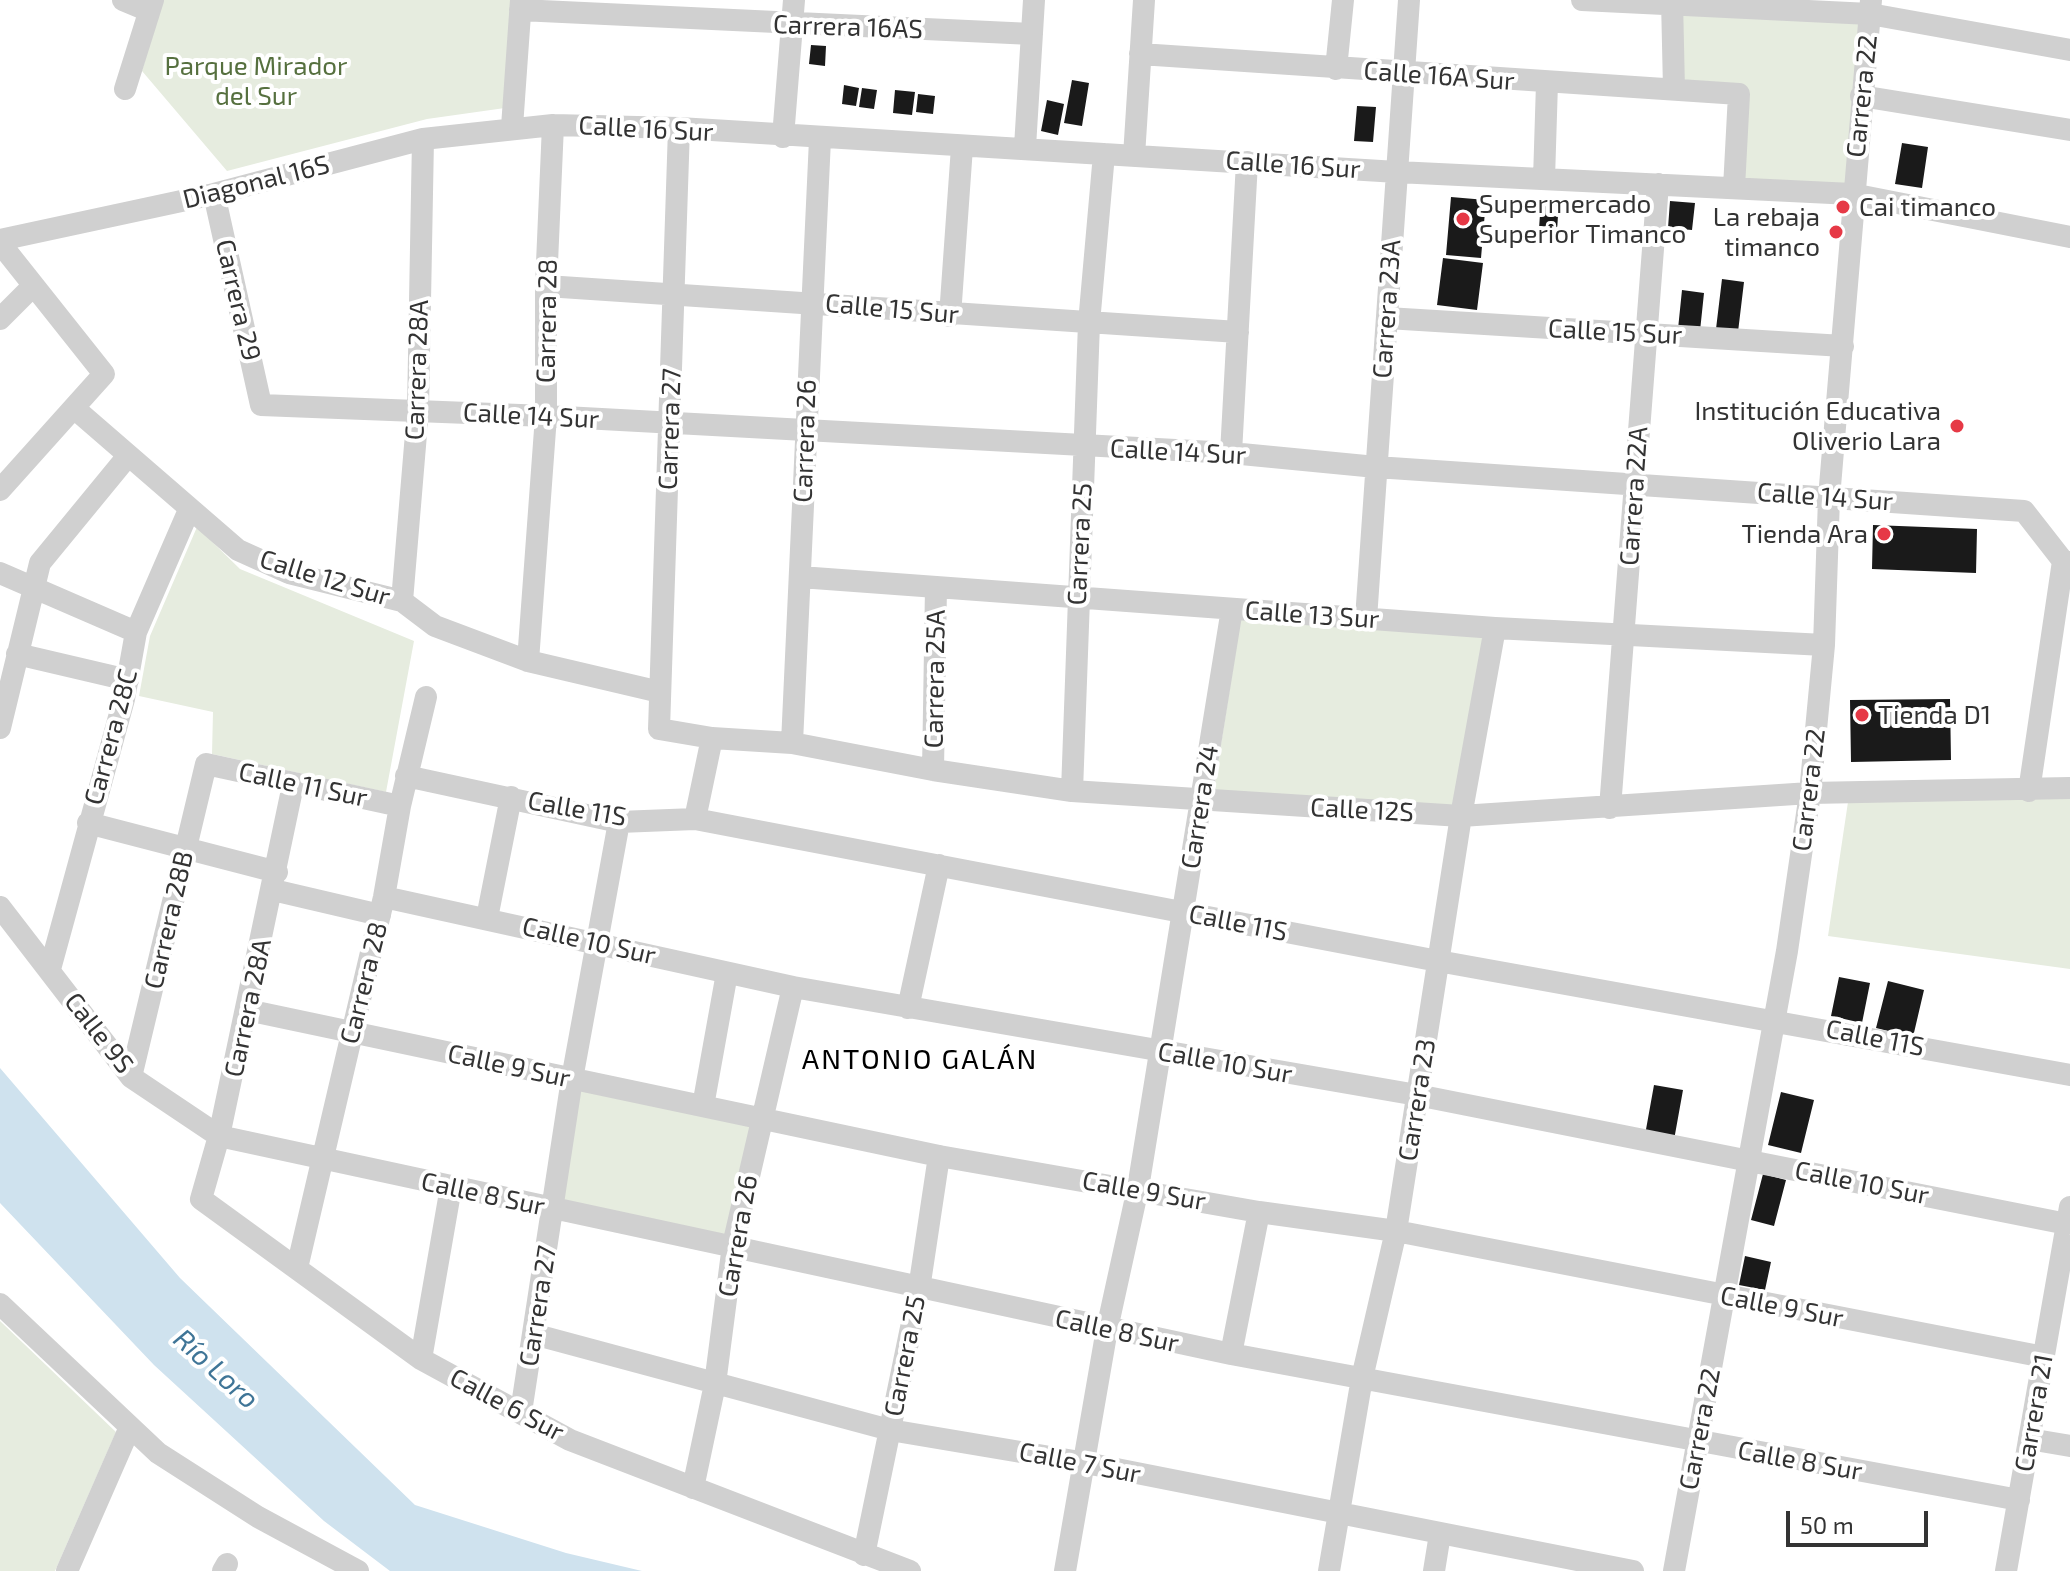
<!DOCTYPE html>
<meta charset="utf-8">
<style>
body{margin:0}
#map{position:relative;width:2070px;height:1571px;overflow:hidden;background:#fff;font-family:"Exo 2",sans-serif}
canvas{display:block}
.scale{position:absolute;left:1786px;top:1511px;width:142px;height:36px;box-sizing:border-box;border:4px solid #333;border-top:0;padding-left:10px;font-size:24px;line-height:28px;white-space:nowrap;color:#333;-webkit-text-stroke:6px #fff;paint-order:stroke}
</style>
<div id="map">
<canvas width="2070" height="1571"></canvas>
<div class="scale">50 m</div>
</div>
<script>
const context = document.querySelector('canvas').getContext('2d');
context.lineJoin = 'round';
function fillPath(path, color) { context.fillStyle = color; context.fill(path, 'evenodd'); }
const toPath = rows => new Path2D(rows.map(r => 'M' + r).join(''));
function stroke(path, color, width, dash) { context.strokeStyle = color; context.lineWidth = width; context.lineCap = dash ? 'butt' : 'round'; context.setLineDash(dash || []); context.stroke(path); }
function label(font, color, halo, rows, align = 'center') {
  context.font = font + ' "Exo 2",sans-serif'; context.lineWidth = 8; context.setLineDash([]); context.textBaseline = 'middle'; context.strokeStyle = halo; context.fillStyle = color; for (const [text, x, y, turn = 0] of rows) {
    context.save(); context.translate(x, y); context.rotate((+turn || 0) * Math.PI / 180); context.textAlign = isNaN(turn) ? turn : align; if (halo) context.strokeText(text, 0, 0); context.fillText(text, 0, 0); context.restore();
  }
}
fillPath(toPath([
 [162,0,520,0,512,107,427,119,227,171,142,71],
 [1677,8,1865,18,1848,190,1736,184,1745,92,1681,84],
 [197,527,240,569,414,641,386,792,212,754,213,712,139,696,150,636],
 [1241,617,1484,634,1452,808,1213,795],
 [2070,797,2070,969,1828,936,1848,802],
 [572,1079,762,1118,733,1245,554,1208],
 [0,1321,116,1432,55,1571,0,1571]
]), '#e6ecdf');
fillPath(toPath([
 [0,1068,180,1278,415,1505,566,1553,642,1571,390,1571,324,1521,154,1365,0,1203]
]), '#cfe2ee');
fillPath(toPath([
 [811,45,826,46,825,66,809,64],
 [1072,80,1089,83,1082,126,1064,123],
 [844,85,859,88,856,106,842,104],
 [862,88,877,90,874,109,859,107],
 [895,90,915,92,912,115,893,113],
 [918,94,935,96,933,114,916,112],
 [1047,100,1064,104,1058,135,1041,131],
 [1357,106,1376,107,1373,142,1354,141],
 [1902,143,1928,147,1922,188,1895,184],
 [1451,197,1486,200,1481,258,1446,255],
 [1541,199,1559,200,1557,231,1539,229],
 [1670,201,1695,203,1692,230,1668,228],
 [1443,258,1483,263,1477,310,1437,305],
 [1722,279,1744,282,1738,332,1716,329],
 [1682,290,1704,293,1700,331,1678,329],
 [1873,525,1977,529,1976,573,1872,569],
 [1950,699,1951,760,1851,762,1850,700],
 [1839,977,1870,983,1862,1023,1831,1016],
 [1888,981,1924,990,1913,1037,1876,1028],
 [1654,1085,1683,1090,1674,1140,1645,1135],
 [1781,1092,1814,1100,1801,1153,1768,1145],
 [1763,1174,1786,1180,1774,1226,1751,1220],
 [1745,1256,1771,1262,1765,1290,1739,1285]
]), '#1a1a1a');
stroke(toPath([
 [123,0,147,10],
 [1582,0,1870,14,2070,50],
 [1672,0,1674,89],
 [520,10,1032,34],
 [1140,54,1739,94,1734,188],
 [1336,69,1343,0],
 [125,89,153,0],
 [1861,96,2070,130],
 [512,127,521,0],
 [679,128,659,729,712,738,792,743,933,770,1072,791,1461,816,1810,793,2070,788],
 [783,137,794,0],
 [1025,147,1034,0],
 [1134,156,1144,0],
 [1544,179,1547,83],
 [214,194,261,405,546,416,1231,453,1376,467,2024,511,2063,561,2070,562],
 [0,240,214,194,423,139,553,125,679,128,1397,172,1852,194,2070,237],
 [0,243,104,374,0,490],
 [546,286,1238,332],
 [950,316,962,147],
 [1387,318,1843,346],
 [0,319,32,287],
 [74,408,238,550,289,573,402,601,435,626,528,661,660,692],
 [1231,453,1247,162],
 [0,573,136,632],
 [800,577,1495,628,1824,645],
 [402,601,418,410,423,139],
 [1366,619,1409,0],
 [17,654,128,680],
 [528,661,546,416,546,286,553,125],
 [0,728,40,563,127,457],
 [792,743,820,139],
 [933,770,936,587],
 [406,776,619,822,695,819,1438,961,2070,1075],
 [293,785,219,1136,201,1199,421,1359,570,1440,910,1571],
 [1072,791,1089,323,1104,154],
 [2029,791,2063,561],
 [1610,808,1658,184],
 [695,819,712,738],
 [88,823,277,872],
 [273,890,380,915],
 [384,897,793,987,1417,1095,2067,1224],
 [0,907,131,1077,219,1136,1231,1354,2019,1500],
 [487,918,511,797],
 [50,969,124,699,136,632,189,510],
 [908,1008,939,865],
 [247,1010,939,1156,1259,1212,1396,1231,2044,1357],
 [131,1077,206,764,400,806],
 [703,1106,727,973],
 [297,1268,384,897,400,806,426,697],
 [0,1304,158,1453,258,1517,358,1571],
 [533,1334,890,1430,1086,1463,1633,1571],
 [1231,1354,1259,1212],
 [421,1359,451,1187],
 [521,1412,572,1079,619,822],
 [2029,1439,2070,1446],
 [693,1488,715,1384,733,1245,793,987],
 [864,1555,919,1289,939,1156],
 [67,1571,130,1427],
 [223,1571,227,1564],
 [1065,1571,1107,1329,1138,1188,1232,609],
 [1329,1571,1362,1378,1396,1231,1461,816,1495,628],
 [1434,1571,1440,1534],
 [1674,1571,1787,951,1810,793,1824,645,1829,498,1871,0],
 [2006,1571,2070,1207]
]), '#d0d0d0', 22);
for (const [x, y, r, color] of [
 [1843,207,8,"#e63946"],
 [1463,219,8,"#e63946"],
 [1836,232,8,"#e63946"],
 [1957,426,8,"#e63946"],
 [1884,534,8,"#e63946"],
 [1862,715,8,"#e63946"]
]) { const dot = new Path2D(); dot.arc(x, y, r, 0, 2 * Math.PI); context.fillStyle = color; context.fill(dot); stroke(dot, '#fff', 3); }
label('26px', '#333', '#fff', [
 ["Carrera 16AS",848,27,2],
 ["Calle 16A Sur",1439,76,4],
 ["Carrera 22",1862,96,-84],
 ["Calle 16 Sur",646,129,3],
 ["Calle 16 Sur",1293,165,4],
 ["Diagonal 16S",256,182,-14],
 ["Carrera 29",238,300,77],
 ["Calle 15 Sur",892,309,5],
 ["Carrera 23A",1387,309,-86],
 ["Carrera 28",547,321,-89],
 ["Calle 15 Sur",1615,332,3],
 ["Carrera 28A",417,370,-88],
 ["Calle 14 Sur",531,416,3],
 ["Carrera 27",670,429,-88],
 ["Carrera 26",805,441,-88],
 ["Calle 14 Sur",1178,452,3],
 ["Carrera 22A",1634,496,-86],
 ["Calle 14 Sur",1825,497,4],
 ["Carrera 25",1080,544,-87],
 ["Calle 12 Sur",325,578,17],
 ["Calle 13 Sur",1312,615,4],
 ["Carrera 25A",935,679,-89],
 ["Carrera 28C",111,737,-75],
 ["Calle 11 Sur",303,785,12],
 ["Carrera 22",1809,790,-83],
 ["Carrera 24",1200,807,-81],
 ["Calle 11S",577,809,10],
 ["Calle 12S",1362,810,3],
 ["Carrera 28B",169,920,-77],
 ["Calle 11S",1238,923,11],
 ["Calle 10 Sur",589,941,13],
 ["Carrera 28",364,983,-76],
 ["Carrera 28A",248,1008,-78],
 ["Calle 9S",99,1033,52],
 ["Calle 11S",1875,1038,11],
 ["Calle 10 Sur",1225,1063,10],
 ["Calle 9 Sur",509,1066,12],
 ["Carrera 23",1417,1100,-81],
 ["Calle 10 Sur",1862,1183,11],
 ["Calle 9 Sur",1144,1191,10],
 ["Calle 8 Sur",483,1194,12],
 ["Carrera 26",738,1236,-80],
 ["Carrera 27",538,1306,-81],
 ["Calle 9 Sur",1782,1307,11],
 ["Calle 8 Sur",1117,1331,12],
 ["Carrera 25",905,1356,-79],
 ["Calle 6 Sur",507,1405,28],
 ["Carrera 21",2034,1413,-80],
 ["Carrera 22",1700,1429,-79],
 ["Calle 8 Sur",1800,1461,10],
 ["Calle 7 Sur",1080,1463,11]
]);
label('26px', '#56703f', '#fff', [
 ["Parque Mirador",256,66],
 ["del Sur",256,96]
]);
label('26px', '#333', '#fff', [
 ["Supermercado",1479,204],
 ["Superior Timanco",1479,234],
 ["Cai timanco",1859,207],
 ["La rebaja",1820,217,"right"],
 ["timanco",1820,247,"right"],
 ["Institución Educativa",1941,411,"right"],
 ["Oliverio Lara",1941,441,"right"],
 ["Tienda Ara",1868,534,"right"],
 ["Tienda D1",1878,715]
], 'left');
context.letterSpacing = '2px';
label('28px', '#000', '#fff', [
 ["ANTONIO GALÁN",920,1060]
]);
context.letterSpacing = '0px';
label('italic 28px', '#3f7597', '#fff', [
 ["Río Loro",216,1369,42]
]);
</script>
